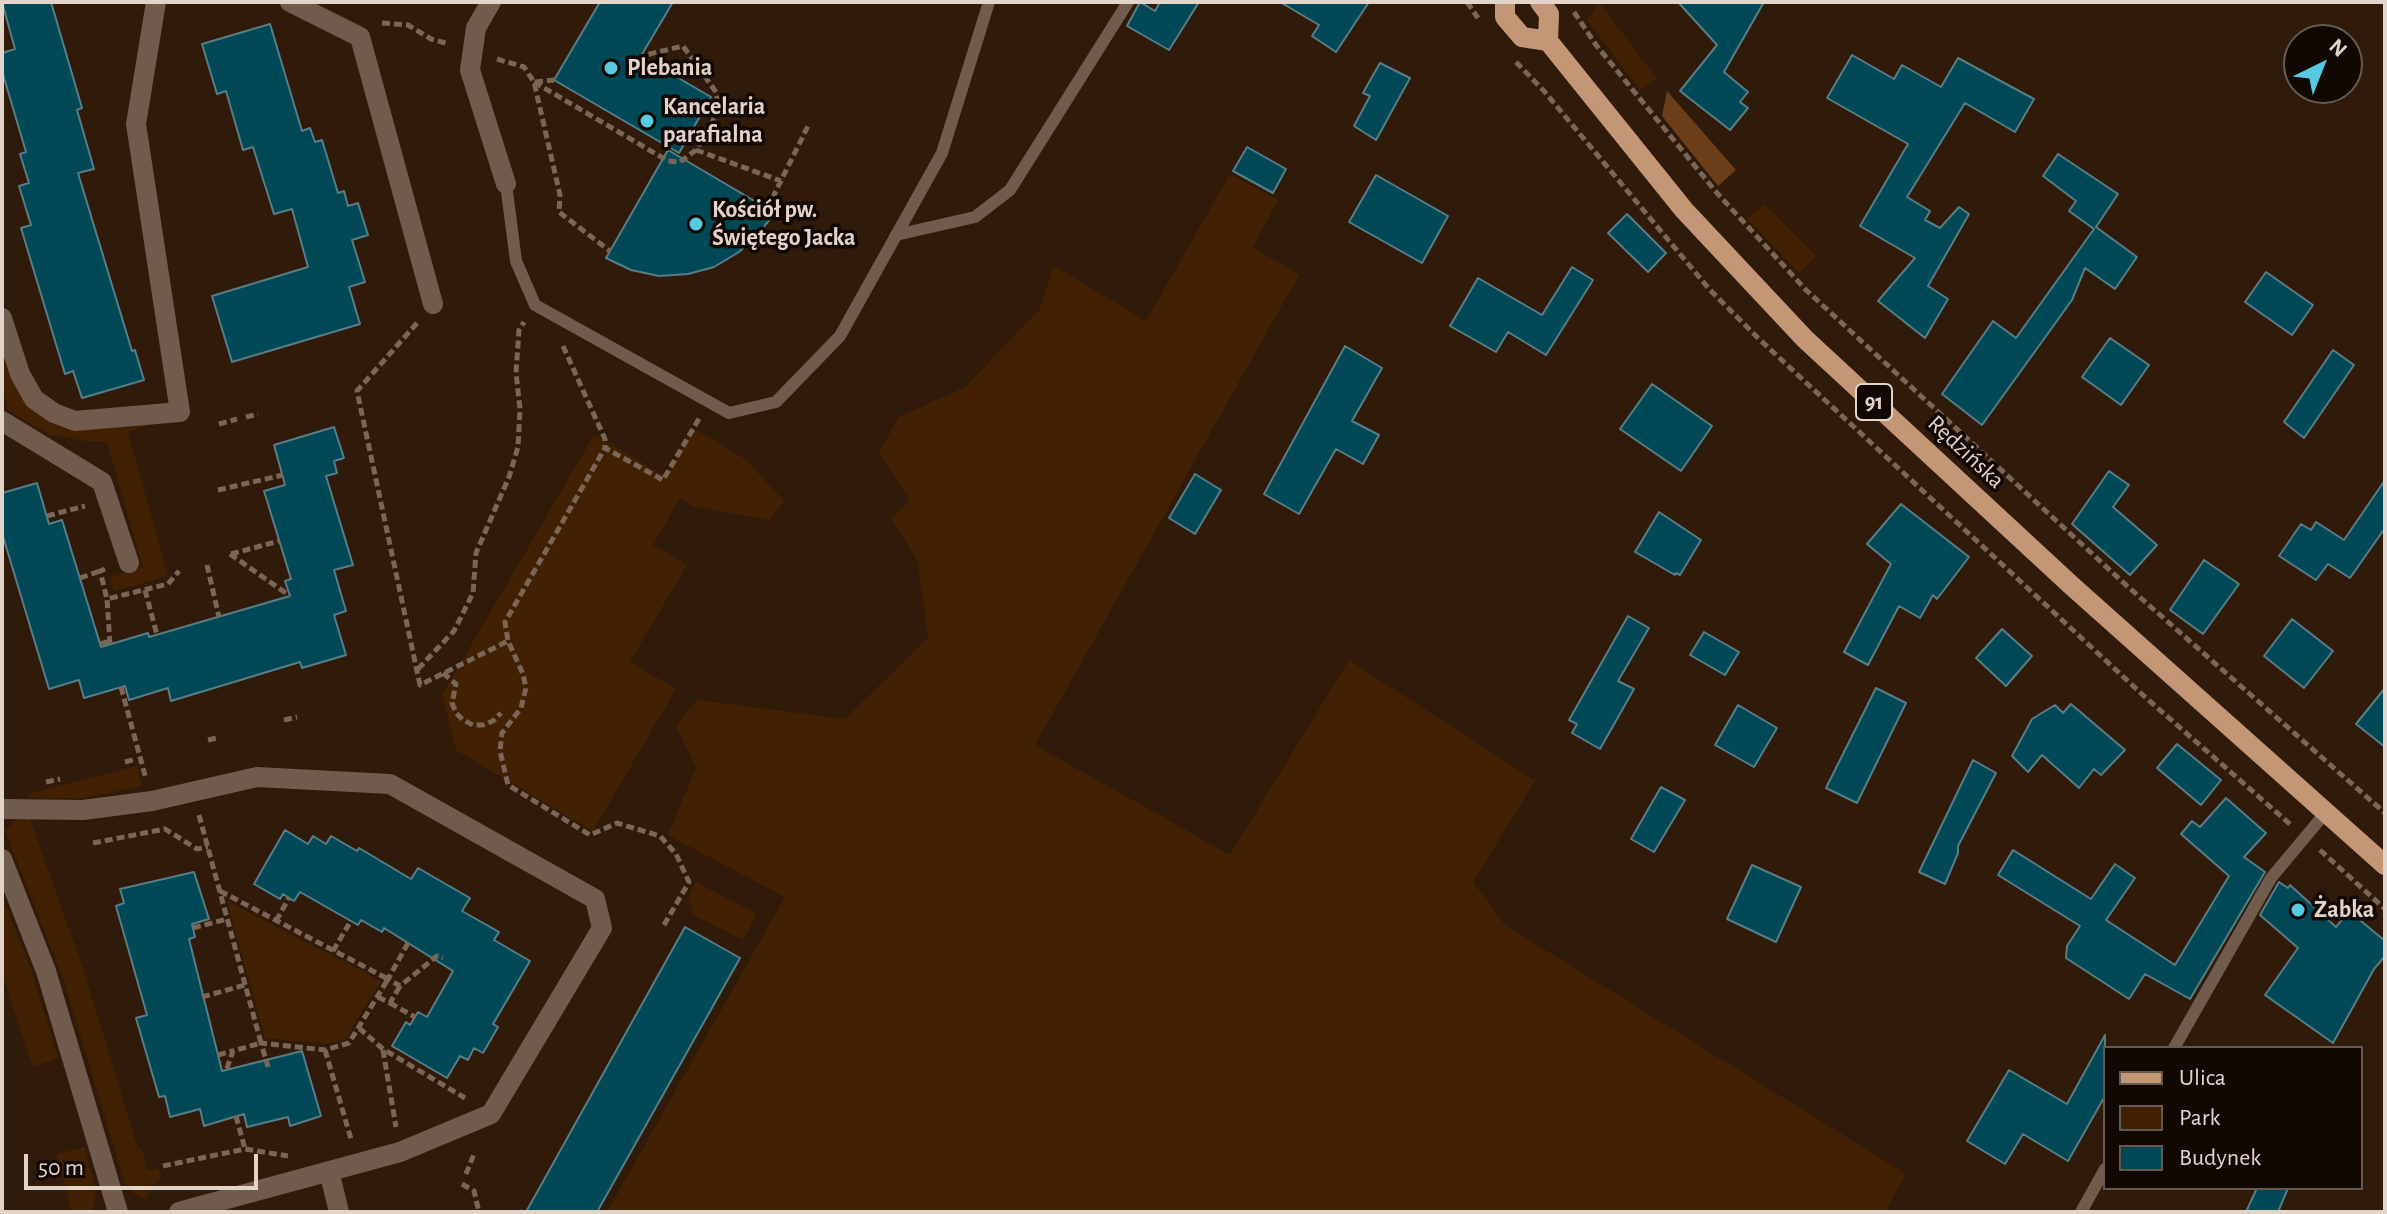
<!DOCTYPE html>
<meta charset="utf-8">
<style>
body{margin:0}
#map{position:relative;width:2387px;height:1214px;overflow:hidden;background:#301a09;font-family:"Alegreya Sans",sans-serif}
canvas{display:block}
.frame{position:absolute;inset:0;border:4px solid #e3d4c9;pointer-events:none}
.legend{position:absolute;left:2103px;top:1046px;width:260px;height:144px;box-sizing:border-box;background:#110703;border:2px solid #655952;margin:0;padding:10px 14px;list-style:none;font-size:24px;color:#e3d4c9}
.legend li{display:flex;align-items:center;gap:16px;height:40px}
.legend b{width:40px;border:2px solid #655952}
.north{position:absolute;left:2283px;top:24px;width:80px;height:80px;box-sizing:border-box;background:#110703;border:2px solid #655952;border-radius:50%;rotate:43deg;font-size:22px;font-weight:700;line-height:32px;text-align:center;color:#e3d4c9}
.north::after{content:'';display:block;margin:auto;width:28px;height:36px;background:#58c9e3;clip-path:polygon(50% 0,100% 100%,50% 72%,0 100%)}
.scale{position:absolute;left:24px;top:1154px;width:234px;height:36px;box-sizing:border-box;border:4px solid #e3d4c9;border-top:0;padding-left:10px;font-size:24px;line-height:28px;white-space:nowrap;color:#e3d4c9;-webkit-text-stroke:6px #110703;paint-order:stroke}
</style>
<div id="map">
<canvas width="2387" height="1214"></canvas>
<div class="frame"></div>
<ul class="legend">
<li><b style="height:10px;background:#c39676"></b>Ulica</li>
<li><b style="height:22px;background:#422103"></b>Park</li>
<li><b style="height:22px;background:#014956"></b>Budynek</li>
</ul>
<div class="north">N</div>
<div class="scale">50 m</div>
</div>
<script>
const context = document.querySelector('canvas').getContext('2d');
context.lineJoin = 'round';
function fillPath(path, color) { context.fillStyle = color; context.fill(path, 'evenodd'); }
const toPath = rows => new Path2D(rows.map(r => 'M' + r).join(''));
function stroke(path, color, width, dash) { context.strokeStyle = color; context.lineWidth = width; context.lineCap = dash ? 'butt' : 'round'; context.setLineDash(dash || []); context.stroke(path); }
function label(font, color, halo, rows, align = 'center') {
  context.font = font + ' "Alegreya Sans",sans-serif'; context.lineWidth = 7; context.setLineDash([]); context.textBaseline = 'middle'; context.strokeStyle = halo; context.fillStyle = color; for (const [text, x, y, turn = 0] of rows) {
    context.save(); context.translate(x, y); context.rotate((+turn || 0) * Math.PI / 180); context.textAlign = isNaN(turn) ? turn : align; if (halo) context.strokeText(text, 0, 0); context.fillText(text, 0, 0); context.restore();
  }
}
fillPath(toPath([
 [1599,2,1657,79,1640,90,1587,20],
 [1230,174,1278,200,1253,247,1299,275,1035,745,1230,855,1349,660,1535,781,1473,882,1505,925,1906,1174,1885,1212,607,1212,785,897,668,835,696,768,676,726,697,700,845,719,928,638,918,562,891,518,910,501,879,452,899,417,965,387,1039,310,1054,266,1146,321],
 [1765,204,1816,256,1799,273,1747,219],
 [2,343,11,376,84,429,124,424,145,424,147,426,128,432,168,576,114,591,110,577,143,567,107,442,85,441,48,434,8,410,2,381],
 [693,428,745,459,784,501,770,520,693,506,680,498,653,545,687,565,630,662,676,689,593,831,456,750,442,695,594,435,665,476],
 [137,766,142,786,84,798,29,798,28,794],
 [17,819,30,819,83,968,138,1149,142,1149,147,1170,158,1169,162,1179,156,1181,145,1200,133,1193,125,1183,62,975,5,831],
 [696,882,757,914,743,940,694,915,688,896],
 [2,897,31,969,58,1058,33,1067,2,973],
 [227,901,381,981,345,1040,328,1044,265,1038],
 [84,1147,96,1189,94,1205,90,1212,72,1212,56,1154]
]), '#422103');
fillPath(toPath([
 [1667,91,1736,170,1718,186,1662,116]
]), '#6b3d18');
const building = toPath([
 [2,2,51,2,82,108,77,110,94,169,78,173,132,351,135,350,144,380,82,398,73,371,65,374,21,228,31,225,19,186,29,183,20,154,26,152,2,71,2,53,15,49,2,2],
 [600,2,673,2,641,56,711,97,679,153,554,80,600,2],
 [1140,2,1155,11,1160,2,1199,2,1169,50,1127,26,1140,2],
 [1280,2,1369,2,1336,52,1312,36,1319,25,1280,2],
 [1678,2,1764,2,1724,72,1748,92,1740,102,1748,108,1730,130,1680,91,1717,45,1678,2],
 [270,24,302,131,310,128,315,142,322,140,338,193,344,191,348,206,358,203,368,235,352,240,365,282,349,287,360,324,232,362,212,296,308,267,292,209,274,214,253,147,243,150,226,91,217,94,202,44,270,24],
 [1852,55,1894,79,1902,65,1941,87,1958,58,2034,99,2015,132,1965,103,1907,197,1930,211,1925,220,1940,228,1959,207,1969,214,1928,286,1948,299,1925,338,1878,301,1915,258,1860,226,1908,144,1827,98,1852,55],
 [1380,63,1410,78,1376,140,1354,126,1370,96,1363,93,1380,63],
 [1247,147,1286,169,1273,193,1233,171,1247,147],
 [668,150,775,213,758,234,739,252,714,267,688,274,659,276,631,270,606,258,668,150],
 [2058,154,2118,194,2096,227,2137,257,2115,289,2085,268,2072,300,1982,425,1942,394,1993,321,2016,338,2094,229,2069,211,2076,201,2043,176,2058,154],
 [1376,175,1448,216,1422,263,1349,222,1376,175],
 [1627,214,1666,253,1648,272,1608,233,1627,214],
 [1572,267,1593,280,1546,355,1508,332,1496,352,1450,326,1478,278,1542,315,1572,267],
 [2266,272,2313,305,2292,335,2245,302,2266,272],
 [2110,338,2149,365,2121,405,2082,377,2110,338],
 [1345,346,1382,368,1352,421,1379,435,1363,464,1336,449,1299,514,1264,494,1345,346],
 [2333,350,2354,365,2304,438,2284,422,2333,350],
 [1652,384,1712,426,1681,471,1620,429,1652,384],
 [334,427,344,458,334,461,337,473,326,476,353,565,334,570,346,611,334,615,346,655,302,668,300,662,171,701,168,688,129,700,125,686,84,698,79,680,49,689,2,533,2,493,37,483,49,524,62,520,101,647,148,633,149,637,290,596,285,581,291,579,264,491,285,485,274,445,334,427],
 [2109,471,2129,485,2113,507,2157,545,2130,575,2072,524,2109,471],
 [1195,474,1221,490,1195,534,1169,518,1195,474],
 [2385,480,2385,528,2350,578,2328,564,2316,580,2279,556,2301,524,2311,530,2316,522,2344,540,2385,480],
 [1901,504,1969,557,1937,599,1933,595,1920,618,1899,606,1868,665,1844,652,1891,564,1867,544,1901,504],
 [1659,512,1701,540,1680,575,1676,573,1675,575,1635,552,1659,512],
 [2204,560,2239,584,2203,634,2170,610,2204,560],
 [1628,616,1649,628,1618,681,1634,689,1600,749,1572,733,1577,724,1569,720,1628,616],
 [2292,619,2333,651,2304,688,2264,656,2292,619],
 [2002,629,2032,656,2006,686,1976,658,2002,629],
 [1704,632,1739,652,1725,675,1690,655,1704,632],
 [1876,688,1906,703,1857,803,1826,788,1876,688],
 [2385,688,2385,747,2356,724,2385,688],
 [2071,704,2125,750,2101,775,2094,769,2079,788,2042,755,2028,772,2012,756,2032,719,2055,705,2063,713,2071,704],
 [1738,705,1777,728,1754,767,1715,745,1738,705],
 [2177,744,2221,780,2201,805,2157,768,2177,744],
 [1973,760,1996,773,1958,846,1958,853,1945,884,1919,872,1973,760],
 [1661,787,1685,800,1654,852,1631,839,1661,787],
 [2226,798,2266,833,2244,857,2265,872,2190,999,2145,974,2129,999,2066,958,2067,946,2080,926,1998,875,2013,850,2091,899,2115,864,2135,878,2106,920,2175,965,2229,876,2181,834,2192,821,2200,827,2226,798],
 [285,830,308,844,313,836,326,844,331,836,357,851,359,848,411,879,418,868,470,898,462,911,499,932,494,940,530,961,493,1024,498,1027,483,1053,474,1048,468,1060,460,1056,447,1078,392,1046,406,1022,410,1025,418,1012,427,1017,453,971,384,928,382,932,361,920,358,925,300,892,294,901,283,894,280,899,254,884,285,830],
 [1752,865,1801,887,1776,942,1727,919,1752,865],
 [194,872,209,919,192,924,195,937,189,939,222,1071,302,1051,321,1116,290,1126,288,1117,247,1127,244,1114,204,1126,200,1109,170,1117,165,1096,159,1097,136,1018,147,1015,116,906,124,903,120,889,194,872],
 [2279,882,2288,888,2290,885,2336,927,2349,911,2385,941,2385,956,2374,969,2333,1043,2265,995,2298,948,2260,915,2279,882],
 [685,927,740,958,597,1212,526,1212,685,927],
 [2105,1035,2105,1096,2068,1161,2023,1134,2005,1164,1967,1141,2009,1070,2067,1104,2105,1035],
 [2257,1188,2288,1188,2278,1212,2246,1212,2257,1188]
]);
fillPath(building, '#014956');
stroke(building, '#577d87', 2);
stroke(toPath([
 [1467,2,1478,18],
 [1574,12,1596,45,1717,193,1806,290,2126,585,2385,813],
 [382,23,408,25,431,39,449,44],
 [497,59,524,67,534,82,560,195,559,212,610,251],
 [1516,62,1544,91,1710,290,1758,338,2144,696,2291,825],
 [534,82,668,161,680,162,696,150,719,110,716,92,683,46,641,56],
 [535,82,554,80],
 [708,103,718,110],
 [696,150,781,181],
 [767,209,808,126],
 [417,323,357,391,420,685,508,641],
 [563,346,605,439,605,448],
 [246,417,258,414],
 [219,424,237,419],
 [218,490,283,475],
 [47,516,85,506],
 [230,554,290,596],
 [231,554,279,541],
 [207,565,219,617],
 [105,569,100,571,107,599],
 [80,578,100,571],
 [145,590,157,635],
 [100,644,110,641],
 [110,644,107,599,168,584,179,571],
 [418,669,454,631,473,593,476,553,509,477,518,447,520,409,516,373,519,330,524,322],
 [443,673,456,684,452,703,456,713,463,720,473,725,483,725,493,721,501,713],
 [121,687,146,779],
 [284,720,297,717],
 [208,740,217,738],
 [125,762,136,759],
 [46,782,60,779],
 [199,815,261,1043,233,1051,226,1071],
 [93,843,165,829,197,849,208,847],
 [2320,850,2385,909],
 [220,891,388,979,349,1043,325,1050,261,1043,268,1067],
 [276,921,289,898],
 [664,925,689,882,676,854,660,836,617,823,590,835,508,785,500,751,502,733,521,708,526,688,523,674,508,641,505,622,605,448,663,480,700,417],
 [193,928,227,919],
 [408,943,388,979,400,986,437,956,443,958],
 [333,951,349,924],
 [202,997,245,985],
 [378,997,390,1003,400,986],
 [390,1003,415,1017],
 [359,1028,383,1049,465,1098],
 [325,1050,351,1139],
 [383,1050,396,1127],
 [218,1055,232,1051],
 [236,1116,245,1149],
 [163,1166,245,1149,288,1156],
 [466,1174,474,1154],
 [462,1184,474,1191,479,1212]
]), '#796657', 5, [8, 4]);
stroke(toPath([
 [506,184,516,261,535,305,729,413,776,402,840,336,942,153,989,2],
 [896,235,975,217,1010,190,1128,2],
 [2174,1048,2271,878,2327,811],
 [2081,1212,2105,1169]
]), '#715b4c', 12);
stroke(toPath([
 [290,2,360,37,433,304],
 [491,2,476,28,470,70,506,184],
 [2,318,20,374,34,399,54,413,75,421,180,412,136,124,156,2],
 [2,421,102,482,129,563],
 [2,809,83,810,152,801,257,777,390,784,595,899,602,928,491,1114,400,1152,179,1212],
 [2,859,46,971,118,1212],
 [329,1171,339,1212]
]), '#715b4c', 20);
stroke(toPath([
 [1505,2,1505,17,1522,37,1548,41],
 [1540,2,1549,14,1548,41],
 [1548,41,1684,210,1805,339,2072,586,2385,865]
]), '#c39676', 20);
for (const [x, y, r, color] of [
 [611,68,8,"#58c9e3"],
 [647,121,8,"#58c9e3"],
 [696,224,8,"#58c9e3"],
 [2298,910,8,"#58c9e3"]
]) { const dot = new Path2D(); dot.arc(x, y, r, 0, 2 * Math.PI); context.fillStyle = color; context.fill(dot); stroke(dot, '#110703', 3); }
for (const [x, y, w] of [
 [1874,402,36]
]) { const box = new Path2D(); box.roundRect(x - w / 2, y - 18, w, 36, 6); context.fillStyle = '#110703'; context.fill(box); stroke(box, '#e3d4c9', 2); }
label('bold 22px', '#e3d4c9', null, [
 ["91",1874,402]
]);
label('bold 24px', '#e3d4c9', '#110703', [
 ["Plebania",627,68],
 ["Kancelaria",663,107],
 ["parafialna",663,135],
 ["Kościół pw.",712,210],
 ["Świętego Jacka",712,238],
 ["Żabka",2314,910]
], 'left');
label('24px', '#e3d4c9', '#110703', [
 ["Rędzińska",1966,452,43]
]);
</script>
